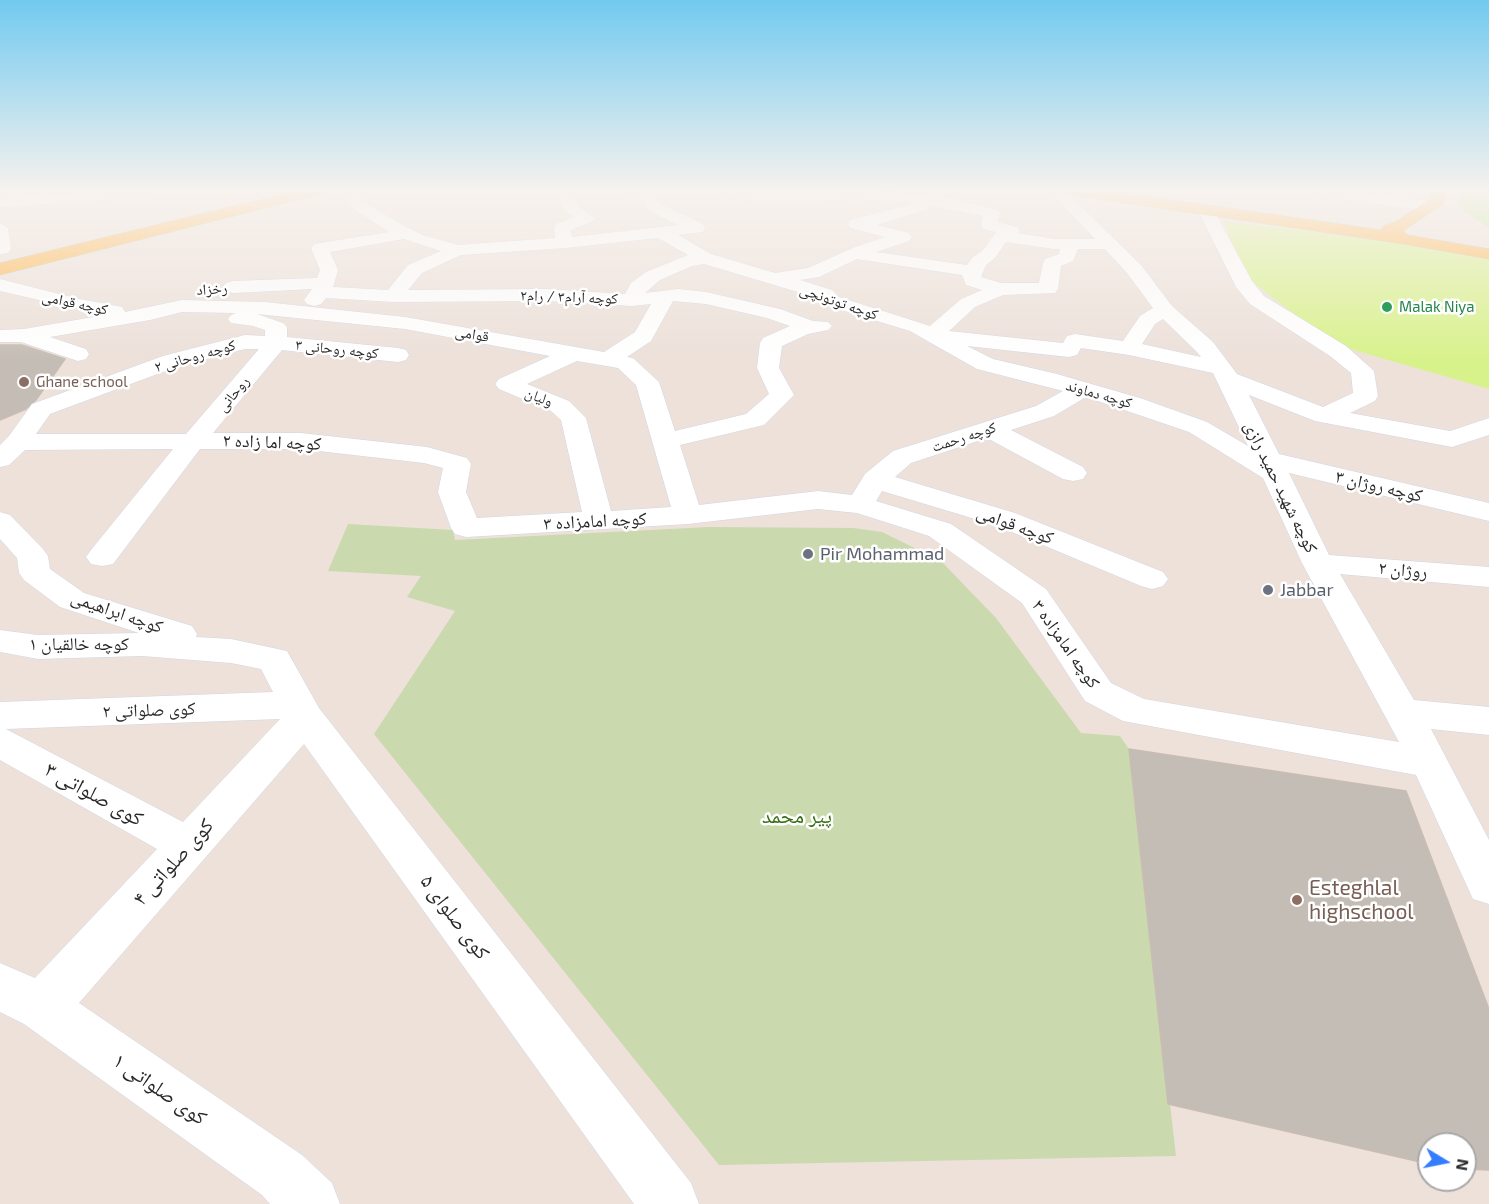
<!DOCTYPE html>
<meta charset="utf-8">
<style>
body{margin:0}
#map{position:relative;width:1489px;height:1204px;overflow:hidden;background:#ede1da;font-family:"Exo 2",sans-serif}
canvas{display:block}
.north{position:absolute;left:1417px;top:1132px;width:60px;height:60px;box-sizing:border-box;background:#fff;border:2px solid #a9a9a9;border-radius:50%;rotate:100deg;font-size:16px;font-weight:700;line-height:24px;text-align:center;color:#292929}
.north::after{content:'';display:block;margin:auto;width:21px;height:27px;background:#357dff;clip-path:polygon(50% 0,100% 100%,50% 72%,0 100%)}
</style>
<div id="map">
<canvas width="1489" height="1204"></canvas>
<div class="north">N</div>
</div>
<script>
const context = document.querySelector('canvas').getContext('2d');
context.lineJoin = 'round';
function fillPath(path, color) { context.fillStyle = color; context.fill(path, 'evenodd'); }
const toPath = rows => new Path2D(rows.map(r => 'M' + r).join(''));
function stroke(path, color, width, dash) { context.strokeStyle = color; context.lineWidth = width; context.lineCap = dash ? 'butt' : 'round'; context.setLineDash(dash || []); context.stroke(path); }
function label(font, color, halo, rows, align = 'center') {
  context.font = font + ' "Exo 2","Noto Naskh Arabic",sans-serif'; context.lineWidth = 5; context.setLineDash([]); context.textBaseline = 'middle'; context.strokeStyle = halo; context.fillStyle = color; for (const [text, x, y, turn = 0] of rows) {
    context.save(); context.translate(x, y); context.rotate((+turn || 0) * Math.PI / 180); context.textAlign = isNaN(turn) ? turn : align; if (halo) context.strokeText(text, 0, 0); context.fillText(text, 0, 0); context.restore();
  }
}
fillPath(toPath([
 [1460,191,1485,194,1489,199,1489,228,1467,213,1457,203]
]), '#beea90');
fillPath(toPath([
 [348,524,453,530,455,540,709,527,853,528,882,532,941,561,996,618,1081,733,1120,736,1129,749,1176,1156,719,1165,374,734,455,611,407,597,421,576,328,571]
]), '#cbd9af');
fillPath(toPath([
 [1225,221,1460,250,1489,256,1489,389,1333,344,1237,270]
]), '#d8f28b');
const building = toPath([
 [0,345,22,345,65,359,36,400,26,409,0,420,0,345],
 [1129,749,1406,791,1489,1009,1489,1170,1465,1169,1465,1144,1429,1144,1429,1164,1168,1104,1129,749]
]);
fillPath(building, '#c4bdb5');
stroke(building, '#c9bdb3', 1.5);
const minor = toPath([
 [85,191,166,191,159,196,0,207,0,197,85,191],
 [338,191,356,191,366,203,402,225,423,235,458,245,555,238,554,228,556,224,574,217,564,210,557,191,572,191,579,207,595,218,593,221,571,230,572,237,678,225,650,211,642,199,624,194,622,191,648,191,652,193,662,205,703,224,705,228,703,232,678,235,711,254,775,273,808,268,855,247,885,237,850,228,848,224,850,220,915,203,855,199,774,203,723,196,716,191,904,192,955,199,998,210,1000,213,998,222,1017,227,1020,231,1018,233,1054,239,1095,239,1062,204,1047,191,1065,191,1141,265,1172,306,1213,342,1237,374,1323,407,1353,393,1351,373,1330,356,1250,304,1236,287,1198,210,1206,205,1212,207,1252,281,1264,296,1346,346,1374,371,1378,396,1375,401,1350,413,1450,431,1489,418,1489,435,1452,447,1315,421,1249,395,1279,454,1489,503,1489,521,1289,473,1329,555,1489,567,1489,587,1340,574,1414,700,1489,707,1489,735,1431,729,1489,840,1489,904,1473,899,1416,775,1123,721,1085,701,1022,603,929,536,857,513,818,509,688,524,466,537,455,534,451,528,438,492,443,468,424,463,301,449,200,449,113,564,102,566,91,564,86,557,91,550,173,449,25,450,9,465,0,467,0,445,9,436,32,404,163,356,245,335,265,336,265,330,253,326,231,323,228,319,231,315,236,313,182,312,150,320,50,337,86,349,89,354,86,359,78,361,21,342,0,342,0,330,24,329,105,315,0,291,0,279,75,298,122,307,125,312,182,300,265,302,405,317,604,352,635,332,651,304,632,306,547,301,393,302,326,298,321,304,314,306,307,304,304,300,312,289,233,293,226,291,223,287,226,283,233,281,317,278,320,270,311,248,314,244,389,232,354,209,349,201,338,191],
 [929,205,983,216,981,225,983,229,996,232,983,250,972,258,967,265,876,252,909,241,912,237,909,233,877,225,928,209,929,205],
 [658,238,688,255,646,272,631,283,625,294,547,289,408,290,422,273,461,255,565,248,658,238],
 [404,239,441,251,408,265,388,290,333,287,338,270,330,252,404,239],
 [1006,242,1054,249,1060,249,1059,254,1045,259,1043,263,1039,283,1001,283,981,277,986,265,995,258,1006,242],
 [1078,249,1105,249,1127,273,1153,308,1140,316,1123,341,1075,334,1067,336,1063,343,949,331,975,307,1003,295,1055,293,1058,289,1061,266,1073,261,1078,249],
 [857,259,962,275,966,285,982,290,961,299,930,326,839,297,832,290,800,280,819,277,857,259],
 [704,264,818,298,825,305,910,331,977,369,1063,391,1036,406,893,451,865,474,852,495,818,491,699,505,680,445,764,425,794,395,779,368,782,346,808,334,828,330,832,326,828,322,813,321,780,309,706,292,678,289,645,293,660,280,692,266,704,264],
 [673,301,706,304,767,318,790,326,763,338,760,343,757,368,769,394,746,414,675,431,659,382,633,358,627,357,651,341,673,301],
 [257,314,405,329,550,356,499,379,495,384,499,389,551,411,561,420,582,512,477,518,466,492,471,464,467,458,427,447,301,433,213,433,282,350,398,362,406,360,409,355,406,350,398,348,287,337,287,327,283,323,257,314],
 [1163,319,1197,352,1201,357,1142,344,1155,324,1163,319],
 [967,346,1069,357,1077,355,1081,348,1129,355,1213,373,1248,446,1207,422,1143,399,1057,374,993,359,967,346],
 [245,349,259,349,186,434,36,434,50,414,179,366,245,349],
 [577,361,618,368,636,385,671,507,611,511,586,418,569,401,527,384,577,361],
 [1086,397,1189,432,1263,478,1302,563,1399,742,1144,699,1111,683,1046,589,951,524,876,501,882,491,995,525,1141,586,1152,589,1163,586,1168,579,1163,572,1015,513,895,477,911,463,987,438,1063,479,1073,481,1083,479,1087,473,1083,467,1011,430,1054,416,1086,397],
 [1311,191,1356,191,1431,201,1439,206,1431,211,1318,196,1311,191],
 [0,223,8,228,11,249,8,253,2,254,0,254,0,223],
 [0,512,10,515,43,549,48,556,50,569,84,593,192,626,197,634,196,637,231,639,287,651,319,708,691,1183,699,1204,634,1204,304,744,79,1003,302,1155,332,1183,340,1204,270,1204,262,1195,24,1024,0,1012,0,963,35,978,157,849,0,760,0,702,273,692,261,669,231,663,142,656,38,659,0,652,0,630,38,635,139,633,60,607,24,580,19,573,17,558,0,539,0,512],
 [280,719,183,822,6,729,280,719]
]);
const major = toPath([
 [295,191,323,191,321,194,0,275,0,263,295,191],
 [1069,191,1111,191,1381,230,1383,226,1395,222,1430,199,1431,191,1447,191,1443,204,1403,231,1408,235,1489,249,1489,259,1404,244,1076,196,1069,191]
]);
stroke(minor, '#cfd6e4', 1);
stroke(major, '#c3c3c3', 1);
fillPath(minor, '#fff');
fillPath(major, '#ffb74d');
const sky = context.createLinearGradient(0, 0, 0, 360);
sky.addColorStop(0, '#72caf0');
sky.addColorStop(0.53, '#f7f2ee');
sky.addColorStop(1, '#f7f2ee00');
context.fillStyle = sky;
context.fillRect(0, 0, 1489, 360);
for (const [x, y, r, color] of [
 [1387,307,6,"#2e9e5b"],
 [24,382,6,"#8d6e63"],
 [808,554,6,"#6b7280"],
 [1268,590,6,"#6b7280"],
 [1297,900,6,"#8d6e63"]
]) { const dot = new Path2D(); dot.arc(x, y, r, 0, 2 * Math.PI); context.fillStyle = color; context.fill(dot); stroke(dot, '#fff', 2); }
label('15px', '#292929', '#fff', [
 ["رخزاد",212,289,-4],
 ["کوچه آرام۳ / رام۲",569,297,2],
 ["کوچه توتونچی",839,302,19],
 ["کوچه قوامی",75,303,12],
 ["قوامی",472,334,10],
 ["کوچه روحانی ۳",337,349,6],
 ["کوچه روحانی ۲",195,356,-16],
 ["روحانی",233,394,-50],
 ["کوچه دماوند",1099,394,16],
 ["ولیان",539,397,22],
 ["کوچه رحمت",964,437,-18]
]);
label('15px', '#27864d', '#fff', [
 ["Malak Niya",1399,307]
], 'left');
label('15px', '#785e54', '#fff', [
 ["Ghane school",36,382]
], 'left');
label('18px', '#292929', '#fff', [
 ["کوچه اما زاده ۲",272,442,2],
 ["کوچه روژان ۳",1379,486,13],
 ["کوچه شهید حمید رازی",1281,487,64],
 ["کوچه امامزاده ۳",595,521,-3],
 ["کوچه قوامی",1015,525,20],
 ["روژان ۲",1403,570,5],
 ["کوچه ابراهیمی",117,612,19],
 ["کوچه خالقیان ۱",79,644],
 ["کوچه امامزاده ۳",1066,644,55],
 ["کوی صلواتی ۲",149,710,-2]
]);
label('18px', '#5b616d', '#fff', [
 ["Pir Mohammad",820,554],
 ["Jabbar",1280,590]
], 'left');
label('21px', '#292929', '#fff', [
 ["کوی صلواتی ۳",94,794,29],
 ["کوی صلواتی ۴",173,862,-48],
 ["کوی صلوای ۵",455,917,53],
 ["کوی صلواتی ۱",160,1089,35]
]);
label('21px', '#356d12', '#fff', [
 ["پیر محمد",797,816]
]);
label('21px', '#785e54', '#fff', [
 ["Esteghlal",1309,888],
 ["highschool",1309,912]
], 'left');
</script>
